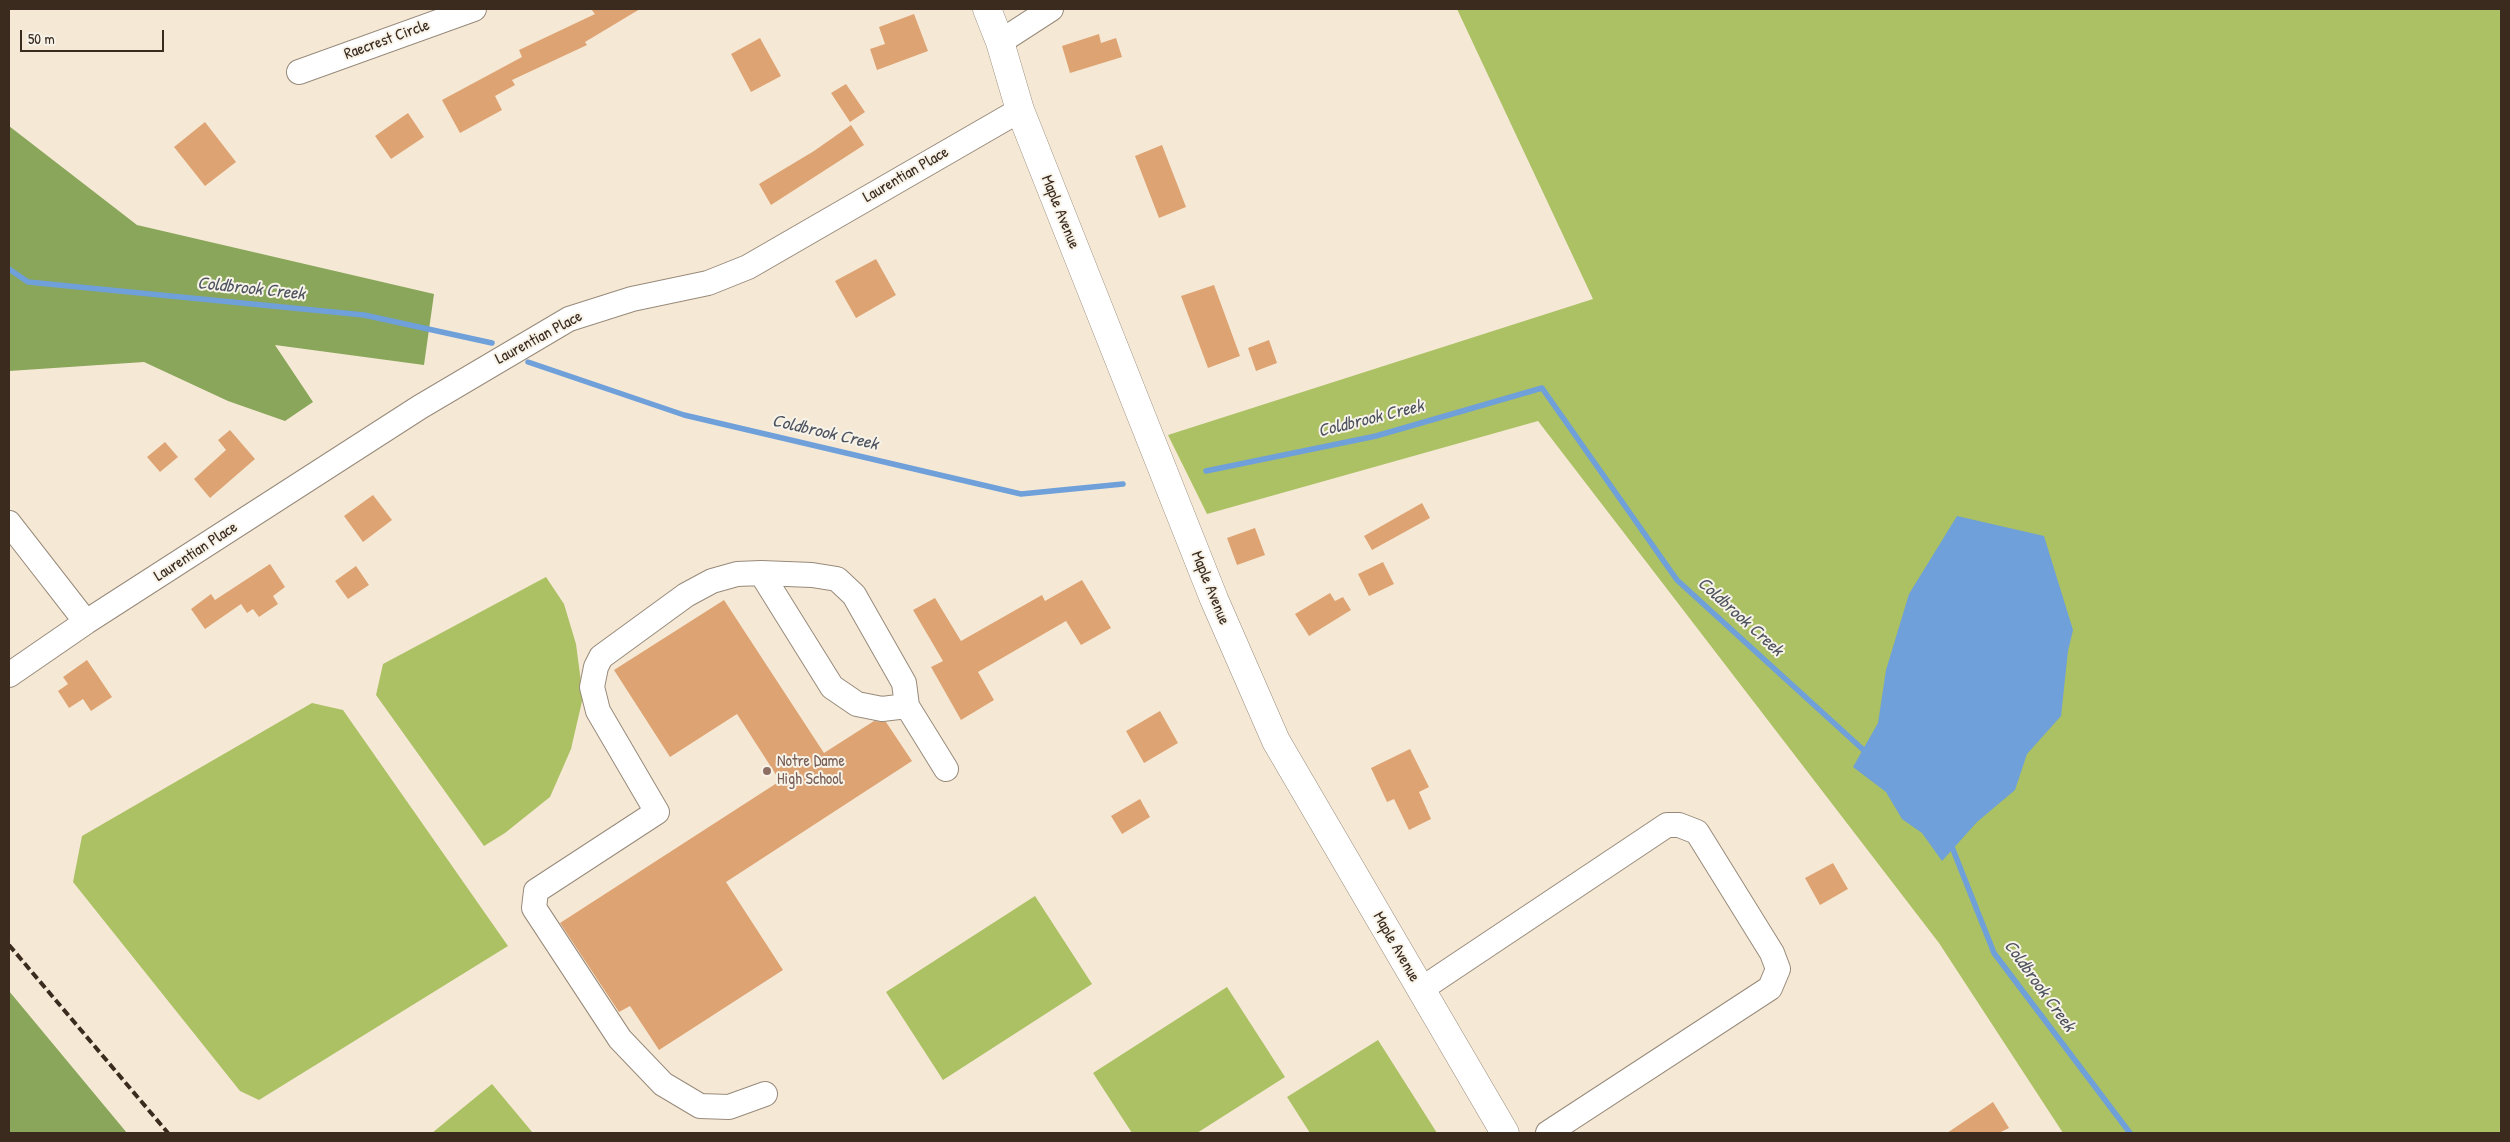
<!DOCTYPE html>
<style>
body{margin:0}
#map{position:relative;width:2510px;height:1142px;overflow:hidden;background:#f5e9d6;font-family:"Patrick Hand",sans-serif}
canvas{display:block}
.frame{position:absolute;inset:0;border:10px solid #3b2a1e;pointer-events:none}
.scale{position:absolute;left:20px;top:30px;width:144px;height:22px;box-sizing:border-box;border:2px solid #3b2a1e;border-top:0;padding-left:6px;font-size:15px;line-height:18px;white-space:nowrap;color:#3b2a1e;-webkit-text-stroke:4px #f7f3e8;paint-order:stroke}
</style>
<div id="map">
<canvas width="2510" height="1142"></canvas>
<div class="frame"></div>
<div class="scale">50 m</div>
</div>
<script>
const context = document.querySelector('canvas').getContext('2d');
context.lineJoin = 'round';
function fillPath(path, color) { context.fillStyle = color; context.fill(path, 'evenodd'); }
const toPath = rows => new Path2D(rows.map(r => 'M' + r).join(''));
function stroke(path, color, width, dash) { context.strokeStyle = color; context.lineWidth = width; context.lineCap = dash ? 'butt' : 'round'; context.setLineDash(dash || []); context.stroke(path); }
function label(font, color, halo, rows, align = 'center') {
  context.font = font + ' "Patrick Hand",sans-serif'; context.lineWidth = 4; context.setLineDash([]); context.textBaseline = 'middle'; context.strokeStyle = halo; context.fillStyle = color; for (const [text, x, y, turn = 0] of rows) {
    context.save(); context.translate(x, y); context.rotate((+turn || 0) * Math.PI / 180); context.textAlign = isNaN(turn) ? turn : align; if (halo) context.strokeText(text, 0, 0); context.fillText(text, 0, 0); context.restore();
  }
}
fillPath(toPath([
 [1457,9,2501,9,2501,1133,2063,1133,1939,943,1538,421,1207,514,1168,435,1593,299],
 [546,577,564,604,576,644,583,697,571,749,550,797,505,833,484,846,376,695,383,664],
 [312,703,343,710,508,946,259,1100,240,1091,73,882,82,836],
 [1035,896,1092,984,943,1080,886,992],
 [1227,987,1285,1077,1197,1133,1132,1133,1093,1073],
 [1378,1040,1437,1133,1310,1133,1287,1097],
 [492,1084,533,1133,432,1133]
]), '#acc064');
fillPath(toPath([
 [9,126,137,225,434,294,424,365,275,345,313,402,285,421,228,401,144,362,9,371],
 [9,991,127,1133,9,1133]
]), '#89a65a');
fillPath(toPath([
 [1957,516,2044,536,2073,630,2068,651,2061,716,2027,754,2015,790,1977,822,1942,861,1922,833,1902,819,1886,792,1853,767,1878,723,1886,670,1909,594]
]), '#6fa0d9');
stroke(toPath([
 [9,269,28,282,364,315,492,343],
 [528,362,684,415,1021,494,1123,484],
 [1206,471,1376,436,1542,388,1677,580,1869,755],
 [1950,842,1994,953,2130,1133]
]), '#6fa0d9', 5.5);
fillPath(toPath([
 [591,9,640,9,585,42,587,45,512,80,515,85,495,96,502,110,460,133,442,100,522,57,519,50,595,14],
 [914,14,928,51,877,70,870,49,885,44,879,27],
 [1099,34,1101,43,1116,38,1122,57,1070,73,1062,46],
 [760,38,781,76,751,92,731,54],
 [846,84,865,112,850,122,831,93],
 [408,113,424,137,391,159,375,136],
 [205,122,236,162,205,186,174,147],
 [851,125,864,145,771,205,759,184,814,151],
 [1162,145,1186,207,1159,218,1135,156],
 [876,259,896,295,856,318,835,281],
 [1214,285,1240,356,1208,368,1181,296],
 [1269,340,1277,363,1256,371,1248,348],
 [230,430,255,459,210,498,194,479,226,450,218,440],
 [165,442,178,457,160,472,147,457],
 [373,495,392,520,363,542,344,516],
 [1422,503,1430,518,1372,550,1364,536],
 [1255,528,1265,555,1237,565,1227,538],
 [1383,562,1394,584,1369,596,1358,574],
 [270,564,285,587,273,596,278,604,259,617,253,609,247,613,241,604,205,629,191,609,211,594,215,600],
 [356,566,369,585,348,599,335,581],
 [1082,580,1111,628,1081,645,1066,621,978,672,994,700,961,720,931,667,943,661,913,610,935,598,961,641,1042,595,1045,601],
 [1330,593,1335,601,1343,597,1351,610,1309,636,1295,614],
 [724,600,824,753,874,721,886,722,912,761,726,882,783,970,659,1050,630,1006,619,1012,560,923,780,781,737,714,670,757,614,670],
 [87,660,112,697,91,711,83,699,69,708,58,691,68,684,63,677],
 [1160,711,1178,743,1144,763,1126,731],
 [1410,749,1429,787,1419,792,1431,819,1409,830,1394,799,1387,802,1371,768],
 [1140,799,1150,817,1122,834,1111,816],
 [1833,863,1848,889,1820,905,1805,878],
 [1993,1102,2009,1128,1999,1133,1947,1133]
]), '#dea372');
const minor = toPath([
 [1000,42,1051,9],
 [299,72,474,9],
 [9,523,86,622],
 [761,573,812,575,837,579,854,595,904,683,907,706],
 [9,675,86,622,420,407,569,319,632,299,708,283,748,267,1020,110],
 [1420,990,1667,825,1679,825,1697,832,1772,953,1778,969,1770,988,1548,1133],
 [765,1094,729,1107,700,1106,663,1084,620,1039,534,908,536,891,657,812,598,711,592,687,596,667,601,657,686,595,712,581,737,574,761,573,832,687,857,704,882,709,907,706,946,769]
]);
const major = toPath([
 [987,9,1000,42,1020,110,1214,599,1276,741,1505,1133]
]);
stroke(minor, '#988a7a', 26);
stroke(major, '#988a7a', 29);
stroke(minor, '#fff', 24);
stroke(major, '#fff', 28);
stroke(toPath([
 [9,945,168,1133]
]), '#3b2a1e', 4, [8, 4]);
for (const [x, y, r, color] of [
 [767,771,5,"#8d6e63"]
]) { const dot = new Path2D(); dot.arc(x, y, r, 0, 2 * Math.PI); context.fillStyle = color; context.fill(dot); stroke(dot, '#f7f3e8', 2); }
label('16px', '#3b2a1e', '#f7f3e8', [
 ["Raecrest Circle",387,40,-20],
 ["Laurentian Place",906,175,-30],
 ["Maple Avenue",1060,212,68],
 ["Laurentian Place",539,338,-28],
 ["Laurentian Place",196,552,-33],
 ["Maple Avenue",1210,588,68],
 ["Maple Avenue",1396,947,60]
]);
label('16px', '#785e54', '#f7f3e8', [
 ["Notre Dame",777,762],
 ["High School",777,780]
], 'left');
label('italic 18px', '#4d535f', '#f7f3e8', [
 ["Coldbrook Creek",251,289,6],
 ["Coldbrook Creek",1371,419,-14],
 ["Coldbrook Creek",825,433,13],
 ["Coldbrook Creek",1740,617,42],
 ["Coldbrook Creek",2039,986,54]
]);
</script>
